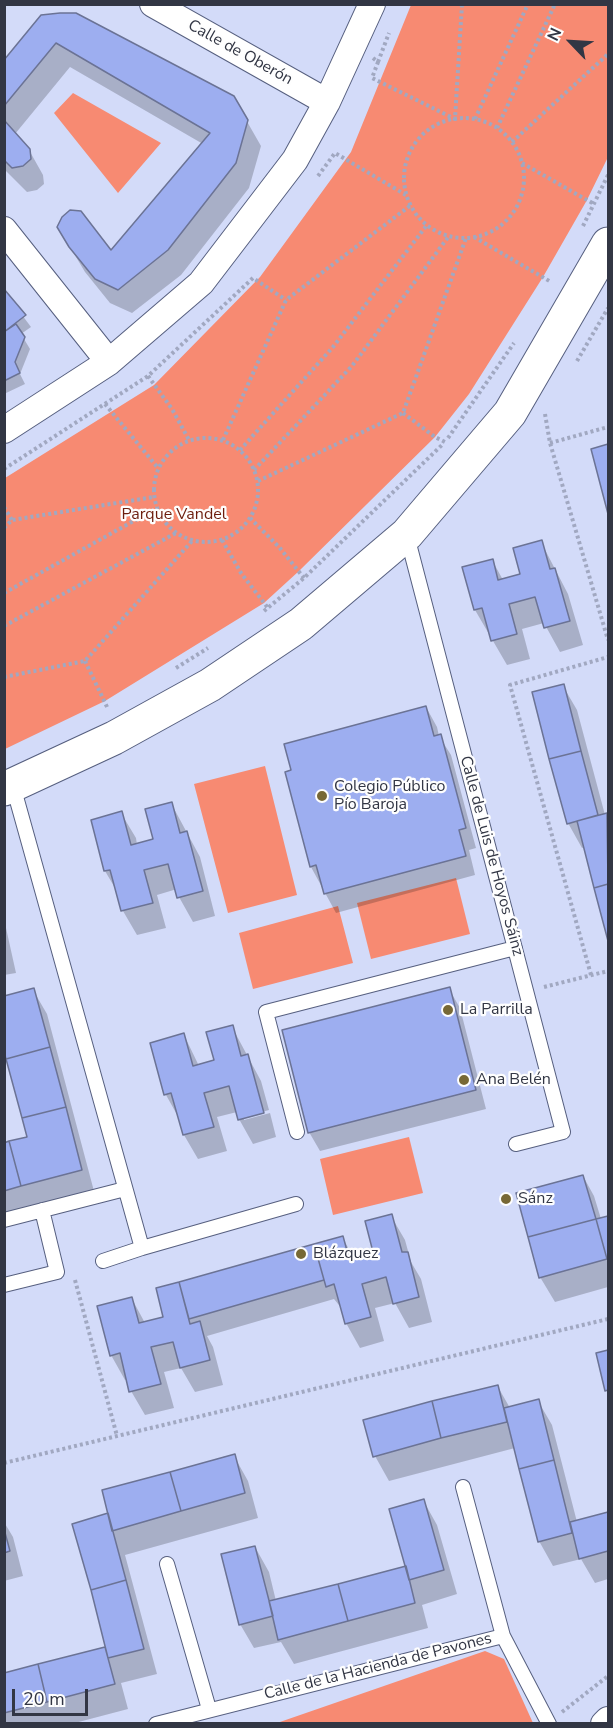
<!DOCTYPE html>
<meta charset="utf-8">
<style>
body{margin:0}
#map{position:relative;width:613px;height:1728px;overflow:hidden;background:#d3dbf9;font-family:"Nunito Sans",sans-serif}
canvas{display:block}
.frame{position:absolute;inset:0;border:6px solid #323644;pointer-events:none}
.north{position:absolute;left:541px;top:12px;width:60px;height:60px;-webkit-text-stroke:4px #fefefe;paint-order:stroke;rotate:295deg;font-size:16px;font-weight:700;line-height:24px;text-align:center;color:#323644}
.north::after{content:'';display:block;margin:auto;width:21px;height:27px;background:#323644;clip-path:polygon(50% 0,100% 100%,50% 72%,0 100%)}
.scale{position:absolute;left:12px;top:1689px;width:76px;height:27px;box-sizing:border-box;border:3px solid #323644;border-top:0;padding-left:8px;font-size:18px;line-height:21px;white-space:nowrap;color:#323644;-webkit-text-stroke:4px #fefefe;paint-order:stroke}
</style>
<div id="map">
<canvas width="613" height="1728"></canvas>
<div class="frame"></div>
<div class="north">N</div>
<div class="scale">20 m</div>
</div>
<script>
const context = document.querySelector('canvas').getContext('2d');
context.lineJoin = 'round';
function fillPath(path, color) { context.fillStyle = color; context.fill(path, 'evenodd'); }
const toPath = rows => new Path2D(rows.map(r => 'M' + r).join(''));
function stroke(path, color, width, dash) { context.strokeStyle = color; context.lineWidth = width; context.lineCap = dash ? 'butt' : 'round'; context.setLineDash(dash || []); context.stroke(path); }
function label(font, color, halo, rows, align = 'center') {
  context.font = font + ' "Nunito Sans",sans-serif'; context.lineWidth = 4.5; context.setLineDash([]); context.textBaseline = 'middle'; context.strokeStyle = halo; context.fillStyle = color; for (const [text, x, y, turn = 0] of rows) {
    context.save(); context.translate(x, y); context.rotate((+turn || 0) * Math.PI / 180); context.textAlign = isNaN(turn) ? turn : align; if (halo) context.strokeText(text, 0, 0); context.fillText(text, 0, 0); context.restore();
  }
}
fillPath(toPath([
 [411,5,608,5,608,157,587,200,543,277,469,394,435,437,299,571,264,603,105,701,5,749,5,478,154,385,260,277,351,152],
 [73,93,161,143,118,193,54,113],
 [265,766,297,895,228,913,194,784],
 [456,878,470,934,371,959,357,903],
 [338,906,353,963,253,989,239,933],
 [409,1137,423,1193,333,1215,320,1159],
 [485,1651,504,1659,533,1723,277,1723]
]), '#f78a72');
fillPath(toPath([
 [42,17,233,97,261,146,249,188,181,275,132,313,110,303,85,272,73,252,111,253,203,144,70,67,15,134,29,150,43,175,44,184,37,190,27,192,4,169,4,62],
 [4,291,31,327,21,334,30,349,20,374,25,384,4,394],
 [608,446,608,507,593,450],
 [541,542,568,594,583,645,560,652,544,623,522,629,530,659,507,665,475,610,464,568,492,560,503,580,522,575],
 [563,686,577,710,605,815,607,815,608,818,608,935,585,847,582,848,568,823],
 [426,707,437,727,439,736,451,755,476,848,469,850,475,875,336,913,311,867,287,773],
 [171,803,200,857,215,916,193,922,179,897,177,889,157,895,166,928,137,935,123,911,118,893,105,871,92,821,121,813,136,838,137,845,155,840],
 [4,919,16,973,4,975],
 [449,989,460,1008,486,1109,320,1151,309,1132],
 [33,990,47,1014,95,1195,4,1219,4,1144,29,1138],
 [232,1027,261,1081,269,1110,244,1117,244,1120,270,1113,276,1137,253,1144,239,1119,237,1112,217,1117,227,1151,198,1159,184,1135,180,1120,166,1095,152,1044,184,1035,199,1066,216,1061],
 [583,1176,594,1196,601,1219,608,1217,608,1287,555,1302,540,1277],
 [391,1216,405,1240,411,1262,421,1279,432,1322,409,1328,395,1303,375,1308,384,1341,360,1348,346,1323,343,1310,334,1299,207,1336,213,1347,223,1385,195,1392,181,1368,164,1372,174,1408,145,1415,131,1391,128,1379,125,1380,111,1355,132,1299,145,1323,165,1318,158,1289,342,1237,354,1258,375,1253],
 [608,1351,608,1394,597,1354],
 [498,1387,510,1408,538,1401,552,1425,577,1522,608,1514,608,1579,595,1583,581,1559,553,1566,539,1541,515,1448,389,1481,375,1456],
 [234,1456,248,1481,258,1518,125,1555,157,1674,121,1683,128,1709,71,1724,4,1724,4,1675,107,1648,109,1514],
 [423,1500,437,1525,457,1594,422,1605,428,1628,294,1664,281,1642,254,1648,240,1624,255,1547,269,1572,276,1601,408,1567],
 [4,1522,13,1537,23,1576,4,1581]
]), '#0003');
const building = toPath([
 [60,13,76,13,234,96,248,120,236,163,168,250,118,290,95,279,69,247,57,227,62,217,70,210,81,211,111,250,210,133,56,43,4,106,4,60,41,15,60,13],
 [4,120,30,149,31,159,23,166,12,168,4,160,4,120],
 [4,289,26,315,4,332,4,289],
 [16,324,25,337,15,362,20,373,4,381,4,332,16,324],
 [608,444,608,514,591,449,608,444],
 [542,540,550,569,555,568,570,621,544,628,535,597,509,604,517,634,491,641,482,608,474,610,462,567,493,559,498,580,520,574,513,548,542,540],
 [564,684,581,751,549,759,532,692,564,684],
 [426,706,434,736,441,734,466,828,459,830,466,856,324,894,316,865,310,867,285,772,291,770,284,744,426,706],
 [581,751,598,815,567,824,549,759,581,751],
 [172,802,180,833,187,831,203,891,177,898,168,864,144,870,153,903,121,911,110,870,104,871,91,820,122,811,131,845,153,839,145,809,172,802],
 [607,813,608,884,594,888,577,821,607,813],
 [608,884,608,941,594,888,608,884],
 [450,987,476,1090,308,1133,282,1030,450,987],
 [34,988,50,1047,6,1059,4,1052,4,996,34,988],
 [233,1025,241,1056,248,1054,264,1113,238,1120,229,1086,204,1093,214,1127,183,1135,171,1093,164,1095,150,1043,184,1033,193,1066,214,1060,206,1032,233,1025],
 [50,1047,66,1107,22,1118,6,1059,50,1047],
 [66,1107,82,1170,21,1186,9,1141,27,1137,22,1118,66,1107],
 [9,1141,21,1186,4,1191,4,1143,9,1141],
 [583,1175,596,1219,528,1237,516,1193,583,1175],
 [392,1214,402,1252,408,1252,419,1297,393,1304,386,1277,362,1284,371,1317,345,1324,334,1284,326,1287,314,1244,343,1236,349,1258,373,1252,365,1221,392,1214],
 [608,1216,608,1259,607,1259,596,1219,608,1216],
 [596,1219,607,1259,539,1278,528,1237,596,1219],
 [314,1244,324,1280,189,1319,179,1282,314,1244],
 [179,1282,190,1324,200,1321,210,1360,180,1368,173,1342,151,1347,161,1384,129,1392,120,1353,110,1356,97,1306,132,1297,139,1323,163,1317,156,1288,179,1282],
 [608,1350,608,1390,605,1391,596,1353,608,1350],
 [498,1385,507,1422,441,1438,432,1401,498,1385],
 [539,1399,554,1460,519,1469,504,1408,539,1399],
 [432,1401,441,1438,373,1457,363,1420,432,1401],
 [235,1454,245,1493,181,1511,170,1472,235,1454],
 [554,1460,572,1533,538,1542,519,1469,554,1460],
 [170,1472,181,1511,112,1531,102,1490,170,1472],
 [424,1499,444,1570,409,1580,389,1509,424,1499],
 [608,1512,608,1551,579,1559,570,1522,608,1512],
 [108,1513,126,1580,91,1590,72,1524,108,1513],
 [4,1529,10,1551,4,1553,4,1529],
 [255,1546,273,1616,239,1625,221,1554,255,1546],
 [406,1566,415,1603,348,1621,338,1584,406,1566],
 [126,1580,144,1649,108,1658,91,1590,126,1580],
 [338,1584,348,1621,278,1640,269,1601,338,1584],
 [105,1647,115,1684,47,1702,38,1664,105,1647],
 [38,1664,47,1702,4,1713,4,1673,38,1664]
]);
fillPath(building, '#9daef0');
stroke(building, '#6b7395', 1.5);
const lane = toPath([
 [407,536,563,1132,516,1144],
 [13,786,142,1248,296,1204],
 [297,1132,266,1012,515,948],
 [4,1220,125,1189],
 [103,1261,142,1248],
 [4,1285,57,1272,42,1210],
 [463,1487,503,1636],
 [167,1564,209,1709],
 [156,1724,503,1636,549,1724]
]);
const street = toPath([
 [153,4,327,102],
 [4,230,109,362],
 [4,430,109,362,201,283,295,160,327,102,372,4],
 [604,1724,608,1720]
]);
const secondary = toPath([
 [4,789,114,738,210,685,301,624,407,534,510,413,608,244]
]);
stroke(lane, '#565f7f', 16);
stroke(street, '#565f7f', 28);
stroke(secondary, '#565f7f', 35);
stroke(toPath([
 [373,58,378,62,372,78,455,119,462,4],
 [378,62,389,33],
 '404 178a60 60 0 1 1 120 0a60 60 0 1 1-120 0Z',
 [475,119,528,4],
 [497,128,555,4],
 [512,142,608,54],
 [522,163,594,204],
 [318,176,335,153,406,195],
 [583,226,608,175],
 [474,237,551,282],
 [577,361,608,308],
 [148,376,172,409,189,440],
 [105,404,158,468],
 [403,413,435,437,445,442],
 [545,414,550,443,608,640],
 '154 490a52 52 0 1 1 104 0a52 52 0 1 1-104 0Z',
 [448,438,514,343],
 [223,440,286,300,411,205],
 [550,443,608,427],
 [240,450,333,347,427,225],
 [4,469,148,376,253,278,286,300],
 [254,470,352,366,449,236],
 [258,481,403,413,466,238],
 [4,507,12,520],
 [250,518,279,547,304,578],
 [4,528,12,520,154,497],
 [222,540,241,573,268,608],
 [4,593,157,508],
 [264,611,304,578,443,444],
 [4,626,176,533],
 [85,661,108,709],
 [176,668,208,648],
 [4,677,85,661,192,541],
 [591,975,510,685,608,657],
 [544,987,608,971],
 [75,1280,117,1436],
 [4,1463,608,1319],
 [562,1712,608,1676]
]), '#a1a8c1', 4, [3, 3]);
stroke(lane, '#fff', 14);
stroke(street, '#fff', 26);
stroke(secondary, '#fff', 33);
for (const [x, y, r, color] of [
 [322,796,6,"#776836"],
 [448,1010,6,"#776836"],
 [464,1080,6,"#776836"],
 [506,1199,6,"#776836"],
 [301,1254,6,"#776836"]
]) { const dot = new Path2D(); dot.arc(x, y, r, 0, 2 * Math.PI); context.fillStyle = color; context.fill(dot); stroke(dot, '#fefefe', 2); }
label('16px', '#323644', '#fefefe', [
 ["Calle de Oberón",240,53,29],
 ["Calle de Luis de Hoyos Sáinz",491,856,75],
 ["Calle de la Hacienda de Pavones",378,1667,-14]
]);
label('16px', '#6d1d0d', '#fefefe', [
 ["Parque Vandel",174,515]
]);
label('16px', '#323644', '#fefefe', [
 ["Colegio Público",334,787],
 ["Pío Baroja",334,805],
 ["La Parrilla",460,1010],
 ["Ana Belén",476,1080],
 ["Sánz",518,1199],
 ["Blázquez",313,1254]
], 'left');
</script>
